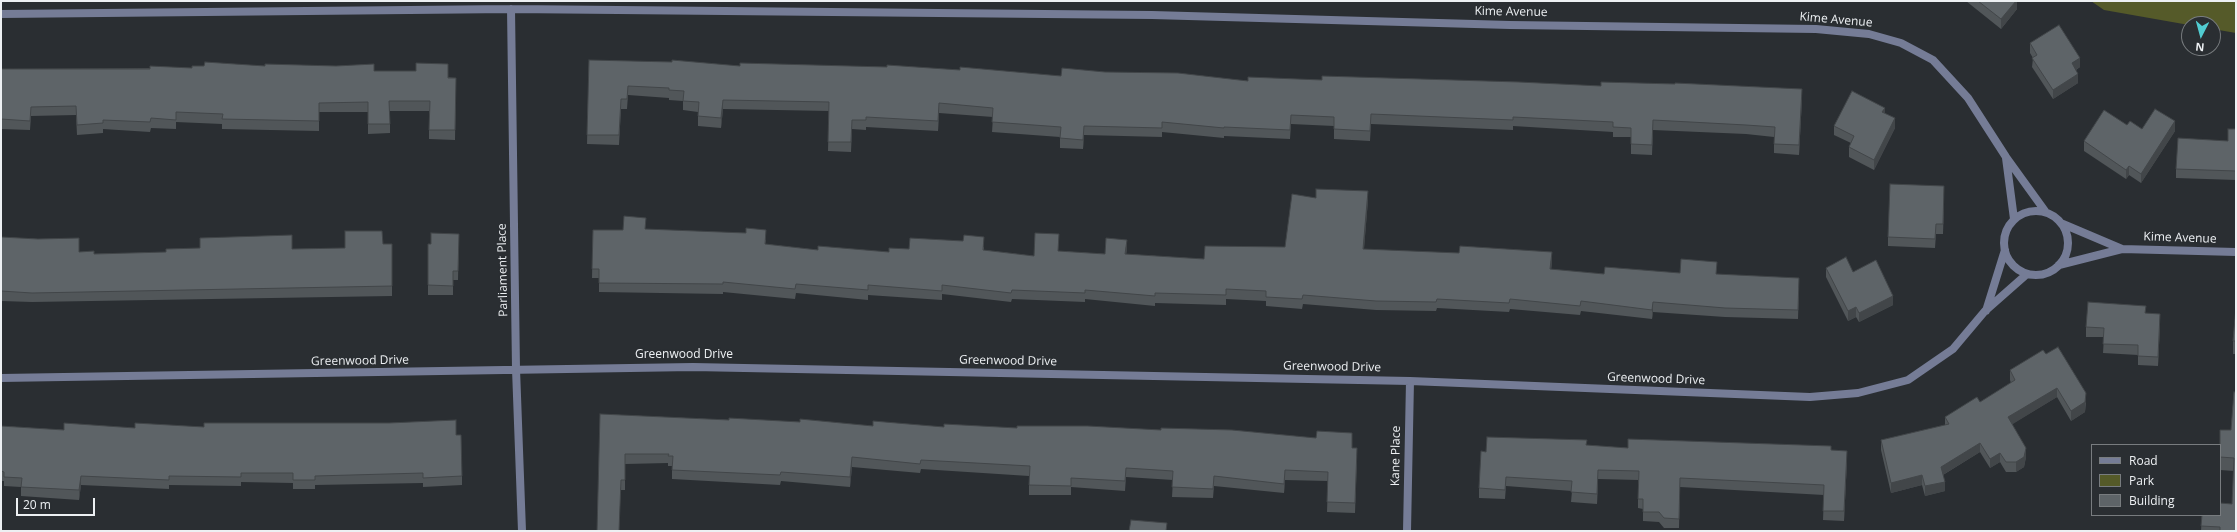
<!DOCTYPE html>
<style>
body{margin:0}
#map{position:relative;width:2237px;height:532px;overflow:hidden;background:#2a2e32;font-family:"Open Sans",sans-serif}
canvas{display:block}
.frame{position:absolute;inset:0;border:2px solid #edf0f3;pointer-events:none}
.legend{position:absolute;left:2091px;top:444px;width:130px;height:72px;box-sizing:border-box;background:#2a2e32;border:1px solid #787c7f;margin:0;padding:5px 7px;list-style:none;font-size:12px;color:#edf0f3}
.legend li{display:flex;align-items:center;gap:8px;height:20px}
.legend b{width:20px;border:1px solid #787c7f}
.north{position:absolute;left:2181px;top:16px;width:40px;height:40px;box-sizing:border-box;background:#2a2e32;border:1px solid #787c7f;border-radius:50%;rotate:186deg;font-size:11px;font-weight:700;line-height:16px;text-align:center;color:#edf0f3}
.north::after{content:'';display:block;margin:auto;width:14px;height:18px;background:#51ccd1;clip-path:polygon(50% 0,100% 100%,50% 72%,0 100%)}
.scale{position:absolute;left:16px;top:498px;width:79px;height:18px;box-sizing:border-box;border:2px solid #edf0f3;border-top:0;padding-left:5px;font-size:12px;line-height:14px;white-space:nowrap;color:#edf0f3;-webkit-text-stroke:3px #2a2e32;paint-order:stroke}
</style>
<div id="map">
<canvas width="2237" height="532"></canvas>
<div class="frame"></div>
<ul class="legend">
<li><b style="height:5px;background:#757c96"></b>Road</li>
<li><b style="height:11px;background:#555a29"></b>Park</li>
<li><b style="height:11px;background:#5e6468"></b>Building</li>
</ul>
<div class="north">N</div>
<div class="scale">20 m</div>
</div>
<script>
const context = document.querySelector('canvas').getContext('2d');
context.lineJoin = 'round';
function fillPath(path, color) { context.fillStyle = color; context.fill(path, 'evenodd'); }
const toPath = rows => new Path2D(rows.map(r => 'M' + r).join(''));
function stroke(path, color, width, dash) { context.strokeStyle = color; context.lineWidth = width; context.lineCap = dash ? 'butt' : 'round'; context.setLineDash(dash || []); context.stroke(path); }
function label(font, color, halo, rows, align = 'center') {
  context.font = font + ' "Open Sans",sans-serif'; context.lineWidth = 3; context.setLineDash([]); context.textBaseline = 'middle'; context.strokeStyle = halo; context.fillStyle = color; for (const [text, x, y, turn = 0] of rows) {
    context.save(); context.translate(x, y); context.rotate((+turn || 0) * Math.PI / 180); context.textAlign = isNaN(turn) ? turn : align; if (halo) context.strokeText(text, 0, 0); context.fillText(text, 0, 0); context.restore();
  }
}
fillPath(toPath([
 [2091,1,2236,1,2236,33,2213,29,2213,24,2189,25,2104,10]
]), '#555a29');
stroke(toPath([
 [511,9,516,369,522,531],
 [1,14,511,9,1152,15,1510,25,1816,29,1869,34,1901,43,1933,60,1968,98,2006,157,2045,211],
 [2006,158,2014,219],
 '2004 243a32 32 0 1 1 64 0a32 32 0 1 1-64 0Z',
 [2063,224,2122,249],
 [2059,265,2122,249,2236,252],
 [1986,311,2005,250],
 [1,378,693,367,1410,381,1810,397,1858,393,1908,380,1953,349,1985,311,2027,274],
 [1407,531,1410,381]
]), '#757c96', 8);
fillPath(toPath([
 [1966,1,2017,1,2017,9,2001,29],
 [2030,43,2080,67,2076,70,2078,83,2053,99,2032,67,2033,58,2030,53],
 [589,60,740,66,1061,76,1105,72,1248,81,1322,80,1802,99,1799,155,1774,153,1774,137,1746,134,1653,130,1652,155,1631,154,1631,137,1613,137,1613,132,1513,126,1513,130,1371,124,1370,141,1334,139,1334,126,1291,124,1290,139,1224,136,1224,138,1162,132,1162,137,1084,135,1083,149,1060,148,1060,137,992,132,993,117,939,113,938,131,866,127,866,130,852,129,851,152,828,151,829,111,723,109,721,128,698,126,698,112,683,110,683,101,669,100,669,98,628,95,627,109,621,109,619,145,587,144],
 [204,66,265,66,374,71,456,78,455,140,429,139,429,111,390,111,390,133,368,134,368,112,319,112,319,131,222,129,222,124,176,122,176,129,151,128,150,132,103,129,103,133,77,135,76,115,31,116,30,130,1,129,1,69,192,68],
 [1885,114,1895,128,1874,170,1849,157,1849,147,1851,143,1834,135,1834,126],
 [2127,125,2142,129,2175,131,2141,183,2129,175,2126,179,2084,151,2084,141],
 [2236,129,2236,180,2176,178,2176,169,2228,141],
 [1944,196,1943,234,1936,234,1935,248,1888,246,1888,237],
 [1316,198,1368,200,1364,249,1552,262,1551,270,1604,274,1680,273,1717,274,1799,288,1798,319,1725,317,1653,312,1652,319,1581,311,1580,315,1510,309,1509,312,1437,308,1436,311,1376,310,1303,304,1302,309,1266,306,1266,301,1226,299,1226,305,1155,303,1155,306,1085,299,1085,302,1012,299,1011,302,942,294,942,300,868,295,868,300,796,293,795,299,723,292,723,294,599,292,599,278,592,278,593,230,623,230,645,229,766,240,765,244,818,250,889,252,909,249,984,247,984,250,1034,256,1059,251,1105,254,1127,249,1126,254,1204,259,1285,247],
 [459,234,458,280,453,280,453,295,428,295,428,244,431,244],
 [1,237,38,239,79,252,94,254,345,248,383,244,392,244,392,296,32,302,1,301],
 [1826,268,1853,272,1893,305,1859,322,1856,317,1848,321,1826,277],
 [2236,307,2236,354,2233,354,2233,341],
 [2145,313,2160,324,2158,366,2138,365,2138,355,2103,353,2104,337,2086,337,2086,327],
 [2046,354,2086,403,2085,412,2071,421,2057,397,2012,424,2026,457,2024,467,2016,472,2006,472,2000,462,1990,468,1980,452,1943,475,1945,491,1925,496,1922,485,1891,493,1881,450,1881,440,1945,426,1945,417,1980,402,2011,383,2010,380,2010,370],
 [2234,392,2236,531,2201,531,2202,515,2232,504,2234,471,2220,470,2220,445,2231,430],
 [600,414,729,420,800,422,873,426,944,427,1352,448,1357,457,1355,513,1327,512,1328,481,1285,480,1284,493,1214,486,1213,498,1172,497,1173,480,1126,477,1125,491,1071,487,1071,495,1029,495,1029,476,921,469,920,473,852,467,850,487,781,481,780,485,672,479,672,466,668,466,668,463,625,464,625,490,621,490],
 [1,426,64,430,204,427,456,435,462,476,462,485,423,487,423,483,315,485,315,489,293,489,293,483,241,482,241,486,169,485,169,489,81,485,79,500,21,496,21,487,4,486,4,481,1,481],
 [1587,445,1628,448,1831,450,1847,460,1844,521,1823,520,1824,495,1680,487,1679,528,1664,528,1659,522,1643,521,1643,509,1638,508,1638,480,1598,479,1597,504,1571,502,1572,491,1506,486,1505,499,1479,498,1479,488,1486,452]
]), '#515659');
fillPath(toPath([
 [2016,1,2017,1,2017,9,2001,29,2001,19],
 [2080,58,2080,67,2072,72,2072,63],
 [2078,74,2078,83,2053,99,2053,90],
 [1802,89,1802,99,1799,155,1799,145],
 [723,100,723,109,721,128,721,118],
 [939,103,939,113,938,131,938,121],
 [1885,108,1885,117,1882,112],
 [1895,118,1895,128,1874,170,1874,160],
 [2175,121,2175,131,2141,183,2141,174],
 [1084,126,1084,135,1083,149,1083,140],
 [2129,166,2129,175,2126,179,2126,170],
 [1944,186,1944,196,1943,234,1943,224],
 [1368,191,1368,200,1363,259,1363,249],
 [1127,240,1127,249,1125,264,1125,254],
 [1552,252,1552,262,1550,279,1550,269],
 [1893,296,1893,305,1859,322,1859,313],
 [1653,302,1653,312,1652,319,1652,310],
 [1856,307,1856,317,1848,321,1848,311],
 [2160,314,2160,324,2158,366,2158,357],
 [2057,388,2057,397,2008,427,2008,417],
 [2086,393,2085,412,2071,421,2071,411],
 [1980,443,1980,452,1941,476,1941,467],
 [2026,448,2026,457,2024,467,2016,472,2016,462],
 [1847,451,1847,460,1844,521,1844,511],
 [2000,453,2000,462,1990,468,1990,459],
 [852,457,852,467,850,487,850,477],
 [1285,470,1285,480,1284,493,1284,484],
 [1598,470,1598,479,1597,504,1597,494],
 [1922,475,1922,485,1891,493,1891,483],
 [81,476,81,485,79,500,79,490],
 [1945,482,1945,491,1925,496,1925,486]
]), '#424649');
const building = toPath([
 [1978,1,2016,1,2001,19,1978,1],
 [2059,25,2080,58,2072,63,2078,74,2053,90,2032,58,2037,55,2030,43,2059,25],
 [589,60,672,62,672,60,740,66,740,63,887,67,887,65,960,70,960,67,1061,76,1062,68,1105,72,1178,73,1248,81,1248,77,1322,80,1322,76,1519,82,1601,86,1601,82,1675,84,1675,83,1802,89,1799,145,1774,144,1775,127,1746,125,1653,120,1652,145,1631,144,1631,128,1613,127,1613,122,1513,117,1513,120,1371,114,1370,131,1334,129,1334,117,1291,115,1290,130,1224,127,1224,128,1162,122,1162,128,1084,126,1083,140,1060,138,1061,127,992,122,993,108,939,103,938,121,866,117,866,120,852,120,851,142,828,142,829,102,723,100,721,118,698,116,699,102,683,101,684,91,669,90,669,88,628,86,627,99,621,99,619,135,587,135,589,60],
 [205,62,265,66,265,64,336,66,374,64,374,71,416,71,416,63,448,64,448,78,456,78,455,130,429,130,430,101,389,101,390,124,368,124,368,102,319,103,319,121,222,119,223,114,176,112,176,120,151,118,150,122,103,120,103,123,77,125,76,106,31,107,30,121,1,119,1,69,150,69,150,66,192,68,192,66,204,66,205,62],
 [1852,91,1885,108,1882,112,1895,118,1874,160,1849,147,1854,136,1834,126,1852,91],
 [2155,109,2175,121,2141,174,2129,166,2126,170,2084,141,2104,110,2127,125,2130,121,2142,129,2155,109],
 [2228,129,2236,129,2236,171,2176,169,2178,138,2228,141,2228,129],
 [1890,184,1944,186,1943,224,1936,224,1935,239,1888,237,1890,184],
 [1316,189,1368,191,1363,249,1459,253,1460,246,1552,252,1550,269,1604,274,1605,267,1680,273,1681,259,1717,262,1716,274,1799,278,1798,310,1725,308,1653,302,1652,310,1581,301,1580,306,1510,299,1509,303,1437,299,1436,302,1376,301,1303,295,1302,299,1266,297,1266,291,1226,289,1226,295,1155,293,1155,296,1085,290,1085,293,1012,290,1011,293,942,285,942,291,868,285,868,290,796,284,795,289,723,282,723,284,599,283,599,269,592,269,593,230,623,230,624,216,646,218,645,229,746,233,746,228,766,230,765,244,818,250,818,246,889,252,889,248,909,249,910,238,963,241,964,235,984,237,983,250,1034,256,1035,233,1059,234,1058,251,1105,254,1106,238,1127,240,1125,254,1204,259,1205,246,1285,247,1292,194,1316,198,1316,189],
 [345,231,382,231,383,244,392,244,392,286,32,293,1,291,1,237,38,239,79,238,79,252,94,251,94,254,166,252,166,249,200,248,200,238,292,235,292,249,345,248,345,231],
 [431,233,459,234,458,271,453,271,453,286,428,285,428,244,431,244,431,233],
 [1846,257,1853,272,1876,260,1893,296,1859,313,1856,307,1848,311,1826,268,1846,257],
 [2088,302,2146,306,2145,313,2160,314,2158,357,2138,356,2138,345,2103,344,2104,328,2086,327,2088,302],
 [2236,307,2236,341,2233,341,2236,307],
 [2058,347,2086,393,2085,402,2071,411,2057,388,2008,417,2026,448,2024,457,2016,462,2006,462,2000,453,1990,459,1980,443,1941,467,1945,482,1925,486,1922,475,1891,483,1881,440,1949,424,1945,417,1977,397,1980,402,2015,380,2010,370,2043,350,2046,354,2058,347],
 [2234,392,2236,392,2236,531,2220,531,2220,527,2201,526,2202,515,2220,515,2220,503,2232,504,2234,458,2220,457,2220,430,2231,430,2234,392],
 [600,414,729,420,729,418,800,422,800,419,873,426,873,421,944,427,944,424,1017,428,1017,426,1088,426,1161,430,1161,428,1232,430,1316,438,1317,431,1352,433,1352,448,1357,448,1355,503,1327,502,1328,472,1285,470,1284,484,1214,476,1213,489,1172,487,1173,471,1126,468,1125,481,1071,478,1071,486,1029,485,1030,466,921,460,920,464,852,457,850,477,781,472,780,475,672,470,673,456,668,456,669,454,625,454,625,480,621,480,619,531,597,531,600,414],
 [456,420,456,435,461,435,462,476,423,478,423,473,315,476,315,480,293,480,293,473,241,473,241,477,169,476,169,480,81,476,79,490,21,487,22,478,4,477,4,472,1,471,1,426,64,430,64,423,135,428,135,423,204,427,204,423,389,423,456,420],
 [1487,437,1587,440,1586,445,1628,448,1628,439,1831,446,1831,450,1847,451,1844,511,1823,511,1824,485,1680,478,1679,519,1664,518,1659,512,1643,512,1643,499,1638,499,1639,471,1598,470,1597,494,1571,492,1572,481,1506,477,1505,490,1479,488,1481,451,1486,452,1487,437],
 [1131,520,1167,523,1166,531,1129,531,1131,520]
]);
fillPath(building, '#5e6468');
stroke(building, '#424649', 1);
label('12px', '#edf0f3', '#2a2e32', [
 ["Kime Avenue",1511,12,1],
 ["Kime Avenue",1836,20,5],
 ["Kime Avenue",2180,238,2],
 ["Parliament Place",503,270,-91],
 ["Greenwood Drive",684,355],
 ["Greenwood Drive",360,361,-1],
 ["Greenwood Drive",1008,361,1],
 ["Greenwood Drive",1332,367,1],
 ["Greenwood Drive",1656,379,2],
 ["Kane Place",1396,456,-89]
]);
</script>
